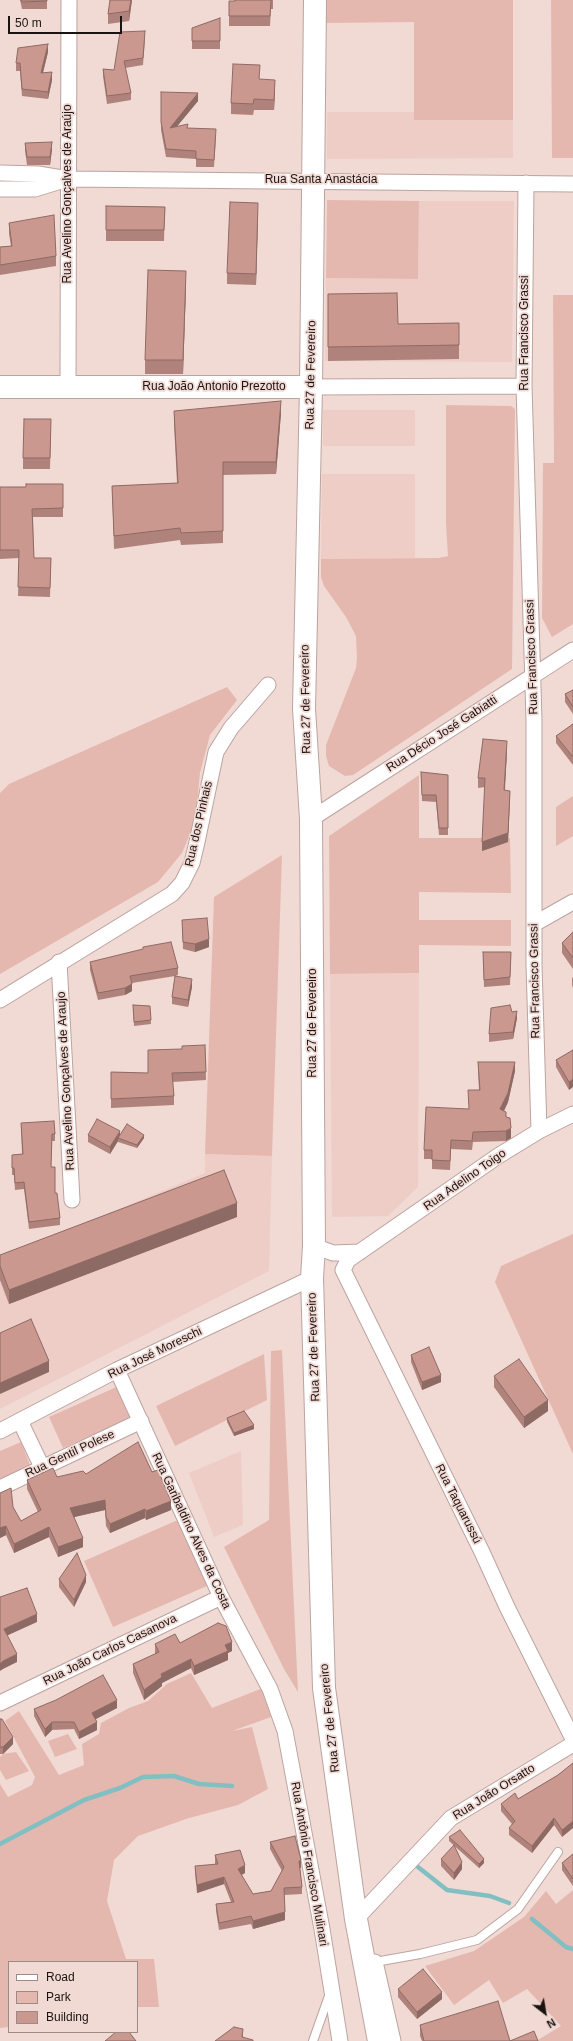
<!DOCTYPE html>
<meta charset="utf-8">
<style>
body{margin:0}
#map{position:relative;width:573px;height:2041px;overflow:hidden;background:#f1d9d4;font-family:Arial,sans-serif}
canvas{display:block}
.legend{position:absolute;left:8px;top:1961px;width:130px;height:72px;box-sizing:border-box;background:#f1d9d4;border:1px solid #9b8a86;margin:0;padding:5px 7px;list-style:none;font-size:12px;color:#1b1311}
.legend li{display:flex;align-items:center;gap:8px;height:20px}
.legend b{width:20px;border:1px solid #9b8a86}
.north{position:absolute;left:525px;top:1993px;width:40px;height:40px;-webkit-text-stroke:3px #f1d9d4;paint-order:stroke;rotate:149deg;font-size:11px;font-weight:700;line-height:16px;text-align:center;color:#1b1311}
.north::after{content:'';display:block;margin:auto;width:14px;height:18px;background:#1b1311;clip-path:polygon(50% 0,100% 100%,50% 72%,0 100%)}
.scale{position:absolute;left:8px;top:16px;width:114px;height:18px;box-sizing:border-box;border:2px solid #1b1311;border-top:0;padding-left:5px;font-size:12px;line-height:14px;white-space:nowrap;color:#1b1311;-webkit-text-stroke:3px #f1d9d4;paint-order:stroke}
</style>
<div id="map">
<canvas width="573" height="2041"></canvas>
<ul class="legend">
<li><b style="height:5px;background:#fff"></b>Road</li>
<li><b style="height:11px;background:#e5b8af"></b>Park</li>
<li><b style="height:11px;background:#cb988f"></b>Building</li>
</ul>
<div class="north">N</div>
<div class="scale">50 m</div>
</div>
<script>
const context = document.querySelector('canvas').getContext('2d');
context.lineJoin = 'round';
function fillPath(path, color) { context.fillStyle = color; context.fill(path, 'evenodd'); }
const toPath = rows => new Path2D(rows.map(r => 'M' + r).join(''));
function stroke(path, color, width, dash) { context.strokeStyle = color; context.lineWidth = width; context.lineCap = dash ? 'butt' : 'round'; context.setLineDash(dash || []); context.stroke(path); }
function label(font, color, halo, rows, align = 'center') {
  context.font = font + ' Arial,sans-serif'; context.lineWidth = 3.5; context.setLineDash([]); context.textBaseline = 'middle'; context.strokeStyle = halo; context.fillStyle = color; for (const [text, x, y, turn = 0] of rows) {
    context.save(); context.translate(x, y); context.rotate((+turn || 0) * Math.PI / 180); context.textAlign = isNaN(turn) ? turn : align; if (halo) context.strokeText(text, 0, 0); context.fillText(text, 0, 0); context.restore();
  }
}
fillPath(toPath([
 [327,112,414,112,414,120,513,120,513,158,327,159],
 [419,201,514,201,512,362,325,361,326,278,418,279],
 [323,410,415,410,415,446,323,446],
 [322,474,415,474,415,558,321,559],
 [419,973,418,1187,388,1216,332,1217,330,974],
 [205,1154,272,1156,269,1271,0,1409,0,1259,205,1173],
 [241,1451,243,1525,214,1537,189,1473]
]), '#eecdc7');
fillPath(toPath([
 [326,0,513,0,513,120,414,120,414,22,326,23],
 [551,0,573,0,573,158,552,158],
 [327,200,419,201,418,279,326,278],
 [553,295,573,295,573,624,552,637,542,618,543,463,554,463],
 [446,405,511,406,515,409,512,669,353,775,345,776,329,766,326,756,326,745,356,668,357,658,356,636,346,617,324,586,321,577,321,559,439,558,448,556,446,524],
 [227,687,237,700,210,735,200,773,195,822,182,853,158,882,0,974,0,793,9,784],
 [419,775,419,838,510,838,511,893,419,892,419,920,511,920,511,946,419,945,419,973,330,974,329,836],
 [573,796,573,836,556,846,556,807],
 [282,855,272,1156,205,1154,214,897],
 [573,1234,573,1454,495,1282,501,1266],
 [282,1350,298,1692,284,1669,224,1547,269,1520,271,1351],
 [264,1354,267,1400,175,1446,156,1406],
 [121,1385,135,1416,63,1448,49,1417],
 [21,1442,30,1465,0,1479,0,1451],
 [180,1519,209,1585,113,1627,84,1561],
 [191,1673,212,1708,263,1688,271,1717,232,1731,252,1727,268,1789,238,1805,189,1818,138,1836,114,1860,107,1901,126,1959,154,1959,159,2007,137,2007,137,1962,9,1962,9,2027,0,2028,0,1784,8,1797,32,1785,35,1777,5,1721,19,1711,59,1775,84,1765,82,1744,99,1734,101,1723,129,1708,148,1701,167,1684],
 [68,1734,77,1749,55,1757,48,1741],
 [16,1752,29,1771,6,1780,0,1770,0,1757,3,1754],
 [573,1890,573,2041,536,2041,561,2026,527,1989,503,2003,489,1980,454,2005,425,1966,474,1951,524,1917,546,1891,556,1904]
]), '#e5b8af');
stroke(toPath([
 [0,1844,84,1800,120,1788,143,1777,174,1776,199,1784,232,1786],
 [418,1867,447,1890,490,1896,509,1903],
 [532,1919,566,1947,573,1949]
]), '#82bfc2', 4.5);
const lane = toPath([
 [375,1962,420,1954,477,1940,518,1909,558,1852],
 [313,2041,330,1993]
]);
const street = toPath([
 [0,173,38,174,68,179,573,184],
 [526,183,524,386,534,720,534,965,539,1131],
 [0,189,35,189,64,180],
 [68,387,69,0],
 [311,387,524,386],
 [311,819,573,650],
 [534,924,573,902],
 [59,962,72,1200],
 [0,1000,172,894,182,883,192,863,197,842,216,752,231,728,268,685],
 [573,1114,539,1131,498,1156,348,1260,343,1270,482,1552,507,1607,573,1739],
 [314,1246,333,1253,360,1252],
 [117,1370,221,1597,270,1689,285,1731,322,1929,340,2041],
 [20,1421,42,1467],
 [0,1431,117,1370,312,1278],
 [0,1488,141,1421],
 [0,1703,221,1597],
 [356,1919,451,1818,573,1744],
 [373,1963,375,1962,393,2041]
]);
const secondary = toPath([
 [315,0,311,387,304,709,311,819,314,1246,312,1278,324,1688,356,1919,379,2041],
 [0,387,311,387]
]);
stroke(lane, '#bba4a0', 10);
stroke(street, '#bba4a0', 17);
stroke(secondary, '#bba4a0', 24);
stroke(lane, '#fff', 8);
stroke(street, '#fff', 15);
stroke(secondary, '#fff', 22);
fillPath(toPath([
 [20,0,47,0,47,9,22,9],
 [132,0,129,21,108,24,108,14],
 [235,0,273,0,273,9,271,9,270,26,229,26,229,1,235,1],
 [220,18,220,49,192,49,192,28],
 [145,39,143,65,125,68,131,93,131,100,107,104,103,76,103,69,114,70],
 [48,52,43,73,52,80,48,99,22,96,20,71,16,71,16,63],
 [260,79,275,91,274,110,254,110,253,115,231,114,231,103],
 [161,92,198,101,177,126,188,128,216,136,214,167,196,167,196,159,166,157,161,130],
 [25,143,52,149,50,165,27,165,25,151],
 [106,206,165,207,164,241,106,241],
 [258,214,256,285,227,284,227,273],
 [9,223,56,256,56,266,0,275,0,247,11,246,9,234],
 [186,285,183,374,145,374,145,360],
 [328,294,398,324,459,323,459,359,328,361],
 [174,411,281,413,276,474,223,475,223,543,181,545,180,540,114,549,112,486,177,483,174,424],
 [51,430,50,469,23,469,23,458],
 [63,484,63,517,33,517,34,558,51,558,50,597,18,596,19,558,0,559,0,487,26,487],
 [573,690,573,714,565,702,565,694],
 [573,724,573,765,556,743,556,736],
 [507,751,505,790,510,800,508,842,482,851,485,787,478,788,478,778],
 [421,772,448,775,448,835,439,835,436,802,422,801],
 [182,920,209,947,195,952,183,949],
 [573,932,573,969,562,953,562,943],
 [483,952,511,952,510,985,484,987],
 [90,962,178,968,178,975,175,976,192,987,188,1007,172,1004,172,997,175,976,132,983,132,991,125,995,98,1000,90,970],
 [573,977,573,988,572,985,572,978],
 [133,1005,150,1006,151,1024,134,1026],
 [512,1012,517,1018,513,1039,489,1042,489,1034],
 [205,1045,206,1080,172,1082,174,1096,174,1105,111,1108,111,1072,148,1073,182,1049],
 [573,1050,569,1090,556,1067,556,1060],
 [478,1062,515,1071,508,1102,504,1111,511,1138,506,1141,473,1142,472,1150,451,1149,450,1170,432,1169,432,1159,424,1159,424,1150,469,1109,479,1090,478,1071],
 [21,1123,55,1134,55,1141,52,1141,51,1167,55,1193,60,1218,60,1225,29,1229,24,1189,15,1190,14,1175,12,1175,12,1155,22,1154],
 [88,1135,120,1136,144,1138,137,1148,118,1142,118,1141,110,1154,88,1142],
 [237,1217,9,1304,0,1280,0,1255],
 [411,1355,441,1382,422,1390,411,1362],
 [494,1376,548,1411,524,1428,494,1387],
 [227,1418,254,1429,234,1436,227,1422],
 [152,1472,171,1510,146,1520,145,1518,110,1533,106,1526,105,1510,74,1517,83,1547,58,1557,49,1537,14,1553,6,1535,0,1538,0,1493,21,1521,38,1512,27,1489,27,1480,86,1474],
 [59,1579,86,1582,74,1607,59,1587],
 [180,1643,232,1651,228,1653,228,1660,194,1675,191,1668,162,1683,162,1686,144,1700,133,1673,133,1664,155,1654,155,1644],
 [117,1708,96,1719,97,1730,79,1739,74,1729,52,1730,45,1737,34,1716,34,1709],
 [0,1719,13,1744,3,1754,0,1754],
 [573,1763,562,1837,554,1825,532,1853,509,1835,509,1828,512,1824,501,1811,501,1804,518,1799,558,1775],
 [449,1837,484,1863,479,1868,449,1841],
 [270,1842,301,1868,300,1868,302,1887,302,1894,284,1895,285,1920,253,1929,251,1924,219,1930,216,1911,216,1904,231,1902,224,1884,197,1893,195,1873,195,1866,215,1865,215,1855,245,1873,241,1875,253,1894,271,1891,282,1871,270,1849],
 [573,1854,573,1886,562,1870,562,1863],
 [441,1859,462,1869,454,1880,441,1866],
 [398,1989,442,1999,417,2019,398,1997],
 [420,2025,510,2041,538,2041,422,2041,420,2036]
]), '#af837b');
fillPath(toPath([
 [131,0,132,0,129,21,129,11],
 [48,44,48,52,41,80,41,73],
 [52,72,52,80,48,99,48,92],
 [275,80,275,91,274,110,274,100],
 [198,93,198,101,170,135,170,128],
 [52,142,52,149,50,165,50,157],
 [258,203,258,214,256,285,256,274],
 [186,271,186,285,183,374,183,360],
 [281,401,281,413,276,474,276,462],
 [507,741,507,751,504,800,504,790],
 [510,791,508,842,482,851,482,842],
 [209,939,209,947,195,952,195,944],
 [192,979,192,987,188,1007,188,1000],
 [132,984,132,991,125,995,125,988],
 [517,1011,517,1018,513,1039,513,1032],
 [515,1062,515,1071,508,1102,500,1119,500,1109],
 [573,1079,573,1087,569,1090,569,1082],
 [511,1128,511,1138,506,1141,506,1131],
 [120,1131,120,1139,118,1138,118,1141,110,1154,110,1147],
 [144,1135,144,1138,137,1148,137,1145],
 [237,1203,237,1217,9,1304,9,1290],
 [49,1361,49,1372,0,1394,0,1383],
 [441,1375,441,1382,422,1390,422,1382],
 [548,1400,548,1411,524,1428,524,1417],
 [254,1425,254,1429,234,1436,234,1433],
 [105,1500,105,1510,70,1518,70,1508],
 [171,1501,171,1510,146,1520,146,1511],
 [145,1509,145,1518,110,1533,110,1524],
 [6,1526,6,1535,0,1538,0,1528],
 [49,1527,49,1537,14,1553,14,1544],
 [83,1538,83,1547,58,1557,58,1547],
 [86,1575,86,1582,74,1607,74,1600],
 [37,1614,37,1622,4,1637,4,1629],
 [232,1642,232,1651,228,1653,228,1660,194,1675,194,1666,225,1645],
 [17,1654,17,1662,3,1669,0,1671,0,1664,3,1661],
 [191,1659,191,1668,162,1683,162,1686,144,1700,144,1690,161,1674],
 [117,1700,117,1708,92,1721,92,1713],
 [52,1722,52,1730,45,1737,45,1729],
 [97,1722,97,1730,79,1739,79,1732],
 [13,1737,13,1744,3,1754,3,1747],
 [554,1818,554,1825,532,1853,532,1846],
 [573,1821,573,1828,562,1837,562,1830],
 [484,1859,484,1863,479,1868,479,1864],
 [301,1860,301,1868,299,1868,299,1861],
 [462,1862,462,1869,454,1880,454,1873],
 [245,1865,245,1873,238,1877,238,1869],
 [224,1877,224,1884,197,1893,197,1885],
 [285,1912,285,1920,253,1929,253,1921],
 [442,1992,442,1999,417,2019,417,2012],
 [243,2029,243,2040,242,2037]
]), '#8e6a64');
const building = toPath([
 [21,0,47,0,47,1,22,2,21,0],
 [110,0,131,0,129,11,108,14,110,0],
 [235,0,271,0,270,16,229,16,229,1,235,1,235,0],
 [220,18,220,41,192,41,192,28,220,18],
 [145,31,143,58,124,61,131,93,107,96,103,69,114,70,120,32,145,31],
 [48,44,41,73,52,72,48,92,22,89,20,63,16,63,18,48,48,44],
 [233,64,260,65,259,79,275,80,274,100,254,99,253,104,231,103,233,64],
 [161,92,198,93,170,128,188,124,187,128,216,129,214,160,196,159,196,151,166,149,161,122,161,92],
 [52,142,50,157,27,157,25,143,52,142],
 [230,202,258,203,256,274,227,273,230,202],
 [106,206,165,207,164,230,106,230,106,206],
 [54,215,56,256,0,265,0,247,12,246,9,223,54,215],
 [148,270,186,271,183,360,145,360,148,270],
 [397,293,398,324,459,323,459,345,328,347,328,294,397,293],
 [281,401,276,462,223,462,223,531,181,533,180,528,114,536,112,486,178,483,174,411,281,401],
 [24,419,51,419,50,458,23,458,24,419],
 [26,484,63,484,63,508,32,509,34,558,51,558,50,588,18,587,19,550,0,550,0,487,26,487,26,484],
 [573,690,573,707,565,694,573,690],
 [573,724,573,757,556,736,573,724],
 [483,739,507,741,504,790,510,791,508,833,482,842,485,778,478,778,483,739],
 [421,772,448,775,448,828,439,828,436,795,422,795,421,772],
 [207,918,209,939,195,944,183,942,182,920,207,918],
 [573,932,573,958,562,943,573,932],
 [171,942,178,968,130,976,132,984,125,988,98,993,90,962,143,949,143,947,171,942],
 [483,952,511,952,510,977,484,980,483,952],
 [175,976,192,979,188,1000,172,997,175,976],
 [133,1005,150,1006,151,1020,134,1022,133,1005],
 [510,1005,512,1012,517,1011,513,1032,489,1034,491,1008,510,1005],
 [205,1045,206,1072,172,1073,174,1096,111,1099,111,1072,148,1073,148,1050,182,1049,182,1046,205,1045],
 [573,1050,573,1079,569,1082,556,1060,573,1050],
 [478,1062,515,1062,508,1093,500,1109,506,1112,506,1117,510,1118,511,1128,506,1131,473,1132,472,1141,451,1140,450,1161,432,1160,432,1150,424,1150,426,1107,469,1109,468,1090,480,1090,478,1062],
 [97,1119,120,1131,110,1147,88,1135,97,1119],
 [54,1121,55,1134,52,1134,51,1167,55,1167,55,1193,57,1193,60,1218,29,1222,24,1182,15,1183,14,1168,12,1168,12,1155,23,1154,21,1123,54,1121],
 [127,1124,144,1135,137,1145,118,1138,127,1124],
 [224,1170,237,1203,9,1290,0,1266,0,1255,224,1170],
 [31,1319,49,1361,0,1383,0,1333,31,1319],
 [429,1347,441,1375,422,1382,411,1355,429,1347],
 [519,1359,548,1400,524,1417,494,1376,519,1359],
 [244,1411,254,1425,234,1433,227,1418,244,1411],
 [138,1442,152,1472,158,1470,171,1501,146,1511,145,1509,110,1524,106,1517,105,1500,70,1508,83,1538,58,1547,49,1527,14,1544,6,1526,0,1528,0,1493,11,1488,13,1507,21,1521,41,1510,27,1480,53,1468,57,1477,83,1471,86,1474,138,1442],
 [77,1553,86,1575,74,1600,59,1579,77,1553],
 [27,1588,37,1614,4,1629,17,1654,3,1661,0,1664,0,1597,27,1588],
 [218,1623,226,1626,232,1642,225,1645,228,1651,194,1666,191,1659,161,1674,162,1677,144,1690,133,1664,159,1652,155,1644,175,1634,180,1643,218,1623],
 [103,1675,117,1700,92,1713,97,1722,79,1732,74,1722,52,1722,45,1729,34,1709,56,1700,103,1675],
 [0,1719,2,1719,13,1737,3,1747,0,1747,0,1719],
 [573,1763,573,1821,562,1830,554,1818,532,1846,509,1828,515,1821,501,1804,515,1793,518,1799,558,1775,573,1763],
 [460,1830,484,1859,479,1864,449,1837,460,1830],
 [295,1836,301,1860,299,1861,302,1887,284,1888,285,1912,253,1921,251,1916,219,1923,216,1904,234,1902,224,1877,197,1885,195,1866,218,1864,215,1855,240,1850,245,1865,238,1869,253,1894,271,1891,284,1867,270,1842,295,1836],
 [454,1845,462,1862,454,1873,441,1859,454,1845],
 [573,1854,573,1879,562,1863,573,1854],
 [423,1969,442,1992,417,2012,398,1989,423,1969],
 [498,2001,510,2041,534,2031,538,2041,424,2041,420,2025,498,2001],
 [234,2027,243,2029,242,2037,253,2040,253,2041,215,2041,234,2027],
 [116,2032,129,2032,136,2041,105,2041,116,2032]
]);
fillPath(building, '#cb988f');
stroke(building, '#8e6a64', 1);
label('12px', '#1b1311', '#f1d9d4', [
 ["Rua Santa Anastácia",321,180],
 ["Rua Avelino Gonçalves de Araújo",68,194,-90],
 ["Rua Francisco Grassi",525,333,-90],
 ["Rua 27 de Fevereiro",311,375,-89],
 ["Rua João Antonio Prezotto",214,387],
 ["Rua Francisco Grassi",532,657,-92],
 ["Rua 27 de Fevereiro",306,699,-91],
 ["Rua Décio José Gabiatti",442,734,-33],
 ["Rua dos Pinhais",199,824,-77],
 ["Rua Francisco Grassi",535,981,-91],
 ["Rua 27 de Fevereiro",313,1023,-90],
 ["Rua Avelino Gonçalves de Araujo",66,1081,-93],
 ["Rua Adelino Toigo",465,1180,-35],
 ["Rua 27 de Fevereiro",314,1347,-92],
 ["Rua José Moreschi",155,1353,-26],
 ["Rua Gentil Polese",70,1454,-25],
 ["Rua Taquarussú",458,1504,63],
 ["Rua Garibaldino Alves da Costa",191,1531,65],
 ["Rua João Carlos Casanova",110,1650,-26],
 ["Rua 27 de Fevereiro",330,1718,-96],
 ["Rua João Orsatto",494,1792,-32],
 ["Rua Antônio Francisco Mulinari",309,1864,80]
]);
</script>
